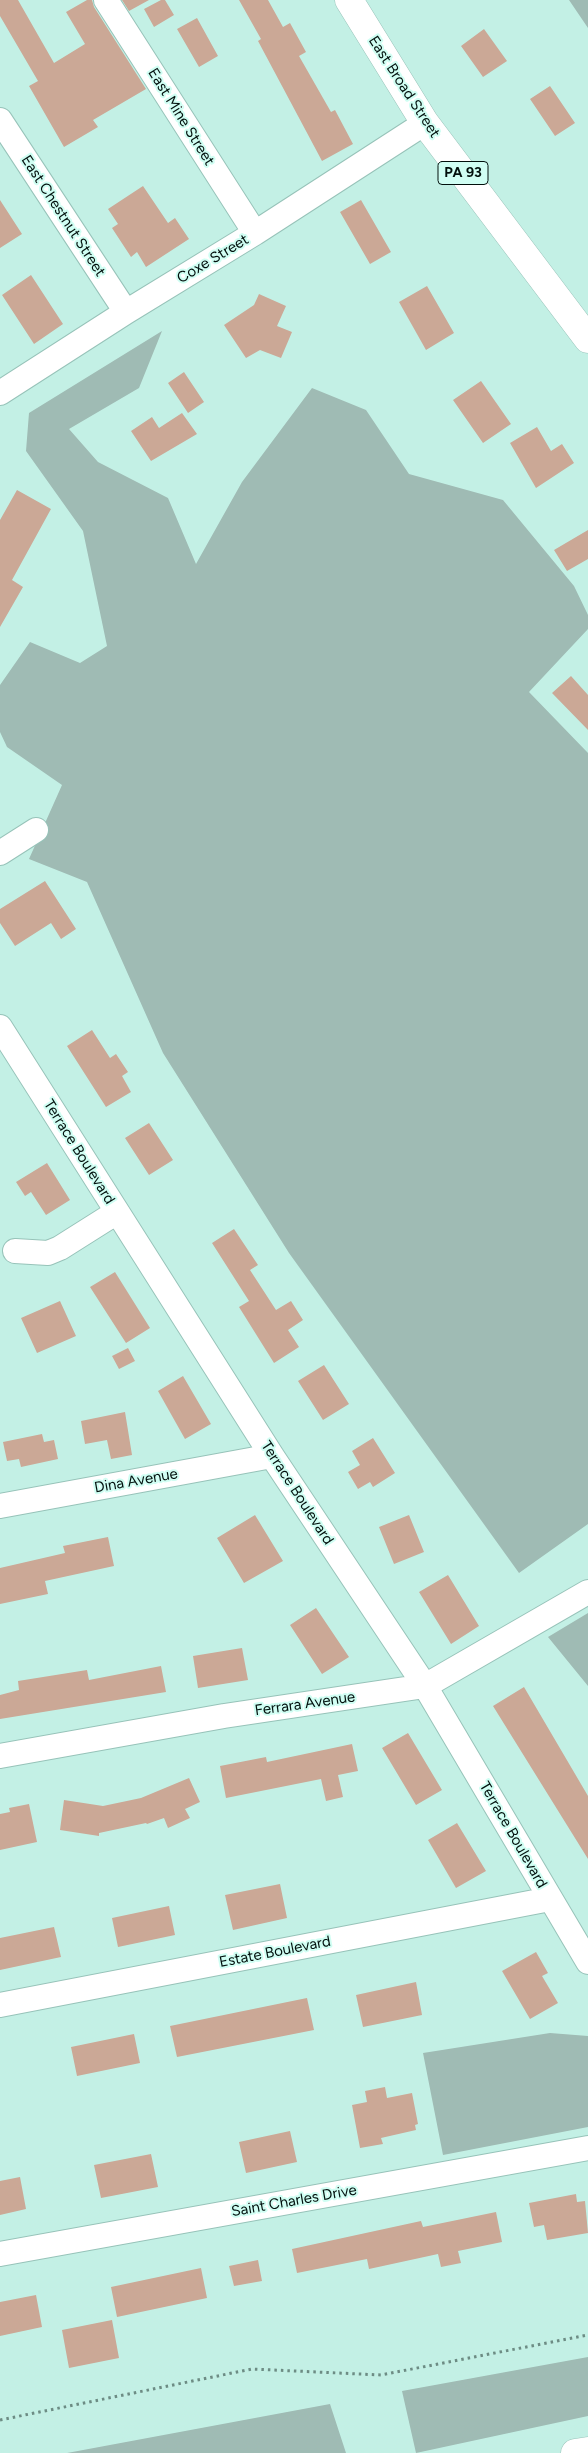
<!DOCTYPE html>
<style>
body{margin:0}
canvas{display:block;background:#c3f0e5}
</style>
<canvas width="588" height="2453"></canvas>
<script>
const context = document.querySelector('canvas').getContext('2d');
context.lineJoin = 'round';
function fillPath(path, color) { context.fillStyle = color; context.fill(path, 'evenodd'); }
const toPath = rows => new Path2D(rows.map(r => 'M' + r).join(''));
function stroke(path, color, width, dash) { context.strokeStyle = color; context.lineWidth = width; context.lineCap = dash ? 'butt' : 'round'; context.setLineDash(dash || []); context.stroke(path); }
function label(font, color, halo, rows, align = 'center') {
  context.font = font + ' Figtree,sans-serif'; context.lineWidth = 4; context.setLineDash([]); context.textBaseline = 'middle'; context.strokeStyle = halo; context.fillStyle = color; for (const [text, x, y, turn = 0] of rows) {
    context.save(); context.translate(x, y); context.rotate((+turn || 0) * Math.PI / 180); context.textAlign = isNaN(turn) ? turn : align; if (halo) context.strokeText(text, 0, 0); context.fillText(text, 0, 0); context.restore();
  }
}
fillPath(toPath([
 [569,0,588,0,588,28],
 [162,331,139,388,69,429,98,462,168,498,196,564,242,482,312,388,366,410,409,474,503,500,574,586,588,615,588,629,529,692,588,753,588,1524,519,1573,289,1253,163,1053,87,882,29,859,62,785,7,747,0,732,0,685,30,642,80,663,107,646,83,531,26,451,29,413],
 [588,1613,588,1686,548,1637],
 [550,2033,588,2036,588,2127,443,2155,423,2053],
 [588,2357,588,2416,416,2453,402,2391],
 [330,2404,346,2453,67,2453]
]), '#9fbbb4');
fillPath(toPath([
 [0,0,18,0,54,63,85,44,66,12,87,0,92,0,94,7,146,89,93,120,98,127,64,147,29,86,38,81,0,16],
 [122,0,149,0,129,11],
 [161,0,165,0,174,15,154,27,144,9],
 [239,0,268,0,283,27,290,23,306,52,299,56,331,112,335,110,353,144,322,161,258,41,261,39],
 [197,18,218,56,199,67,177,29],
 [484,29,507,61,483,77,461,46],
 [550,86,575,123,555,136,530,99],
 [143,186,168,223,175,218,189,239,146,267,137,252,131,257,112,228,118,224,108,209],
 [0,200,22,234,0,248],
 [361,200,391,252,370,264,340,212],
 [31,275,63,324,34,344,2,295],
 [427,286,454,333,426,350,399,302],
 [259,294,286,306,277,326,292,332,281,358,260,350,246,358,224,325,254,305],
 [184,372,204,402,188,413,168,383],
 [481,381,511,424,483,443,453,400],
 [182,413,197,434,151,461,131,431,152,417,159,428],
 [537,427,551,451,562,444,574,463,536,488,510,443],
 [17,490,51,509,12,580,23,587,0,627,0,520],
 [588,530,588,559,567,571,554,550],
 [571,676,588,695,588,730,552,693],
 [45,881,76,929,61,939,51,923,15,946,0,923,0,909],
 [92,1030,110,1058,116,1054,128,1072,122,1076,131,1092,106,1107,67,1046],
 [149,1123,173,1160,149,1175,125,1138],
 [47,1163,70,1200,46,1215,31,1192,25,1196,16,1182],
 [234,1229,258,1265,250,1270,276,1310,291,1301,303,1320,288,1330,299,1347,274,1363,239,1307,249,1301,212,1243],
 [115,1272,150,1328,126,1343,90,1287],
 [60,1301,76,1336,37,1353,21,1318],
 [128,1348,135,1361,119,1369,112,1356],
 [324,1365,349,1404,323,1420,298,1381],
 [183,1376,211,1424,185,1439,158,1391],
 [125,1412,132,1455,111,1459,107,1440,85,1444,81,1421],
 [42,1434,44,1442,54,1440,58,1459,21,1467,19,1459,7,1461,3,1442],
 [373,1438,395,1473,373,1487,370,1482,358,1489,348,1472,360,1465,352,1451],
 [255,1515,283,1561,244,1583,217,1538],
 [409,1515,424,1552,394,1564,379,1527],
 [108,1537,114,1566,45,1581,48,1594,0,1604,0,1568,65,1553,63,1546],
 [448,1575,479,1626,451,1644,419,1592],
 [316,1608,349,1657,322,1674,290,1625],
 [242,1648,248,1680,198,1688,193,1656],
 [161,1666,166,1692,0,1719,0,1695,19,1690,18,1681,87,1670,89,1680],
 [524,1687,588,1796,588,1859,493,1706],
 [408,1733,442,1790,416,1805,382,1748],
 [352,1744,358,1771,338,1775,343,1797,326,1801,321,1779,226,1798,220,1766,266,1757,267,1762],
 [189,1778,200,1802,185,1809,190,1818,168,1828,164,1818,147,1824,146,1823,99,1833,99,1836,60,1830,64,1800,103,1806,141,1798],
 [29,1804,37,1842,0,1850,0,1814,10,1812,9,1808],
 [457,1823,486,1871,456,1888,428,1840],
 [280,1884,287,1918,233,1930,225,1895],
 [169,1906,175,1935,118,1947,112,1918],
 [54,1927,61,1957,0,1970,0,1938],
 [536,1952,548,1973,542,1976,558,2003,530,2019,502,1971],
 [416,1982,422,2015,363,2027,356,1995],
 [307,1998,314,2030,177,2057,170,2026],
 [134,2034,140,2063,77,2076,71,2047],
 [385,2087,387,2098,412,2093,418,2124,415,2125,416,2130,381,2138,383,2144,360,2148,352,2105,367,2102,365,2091],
 [290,2131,297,2162,246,2173,239,2142],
 [151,2154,158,2187,101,2198,94,2165],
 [20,2177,26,2209,0,2215,0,2181],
 [576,2194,577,2202,585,2201,588,2233,547,2240,544,2225,534,2227,529,2203],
 [496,2212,502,2242,458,2251,461,2263,441,2267,438,2254,369,2269,367,2259,297,2273,292,2249,421,2221,423,2227],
 [258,2260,262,2281,234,2286,229,2266],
 [201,2268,207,2298,117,2317,111,2287],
 [36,2295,42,2327,0,2336,0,2302],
 [112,2320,119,2358,69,2368,62,2330]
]), '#cba896');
const minor = toPath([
 [106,0,255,233],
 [0,120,126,312],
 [0,393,126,312,255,233,425,123],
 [0,853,36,830],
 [0,1027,272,1456,425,1686,588,1962],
 [15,1251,48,1253,60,1248,117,1212],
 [0,1506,272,1456],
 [0,1756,224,1716,425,1686,588,1592],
 [0,2005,550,1899],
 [0,2254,588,2148]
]);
const major = toPath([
 [575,2453,588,2451]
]);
const highway = toPath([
 [349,0,425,123,588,339]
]);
stroke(minor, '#97c3b9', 26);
stroke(major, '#97c3b9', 29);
stroke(highway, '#97c3b9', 29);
stroke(toPath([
 [0,2420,252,2369,381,2375,588,2335]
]), '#6d8c84', 3, [2.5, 4]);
stroke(minor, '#fff', 24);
stroke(major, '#fff', 28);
stroke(highway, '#fff', 28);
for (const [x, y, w] of [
 [463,173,50]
]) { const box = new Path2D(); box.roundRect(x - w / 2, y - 11.5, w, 23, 4); context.fillStyle = '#d0fef3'; context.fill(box); stroke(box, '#02100d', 1); }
label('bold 14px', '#02100d', null, [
 ["PA 93",463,173]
]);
label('15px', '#02100d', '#d0fef3', [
 ["East Broad Street",404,87,57],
 ["East Mine Street",181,117,58],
 ["East Chestnut Street",63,216,57],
 ["Coxe Street",213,259,-31],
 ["Terrace Boulevard",79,1152,58],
 ["Dina Avenue",136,1481,-10],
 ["Terrace Boulevard",297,1493,57],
 ["Ferrara Avenue",305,1704,-8],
 ["Terrace Boulevard",513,1835,60],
 ["Estate Boulevard",275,1952,-11],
 ["Saint Charles Drive",294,2201,-10]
]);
</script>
